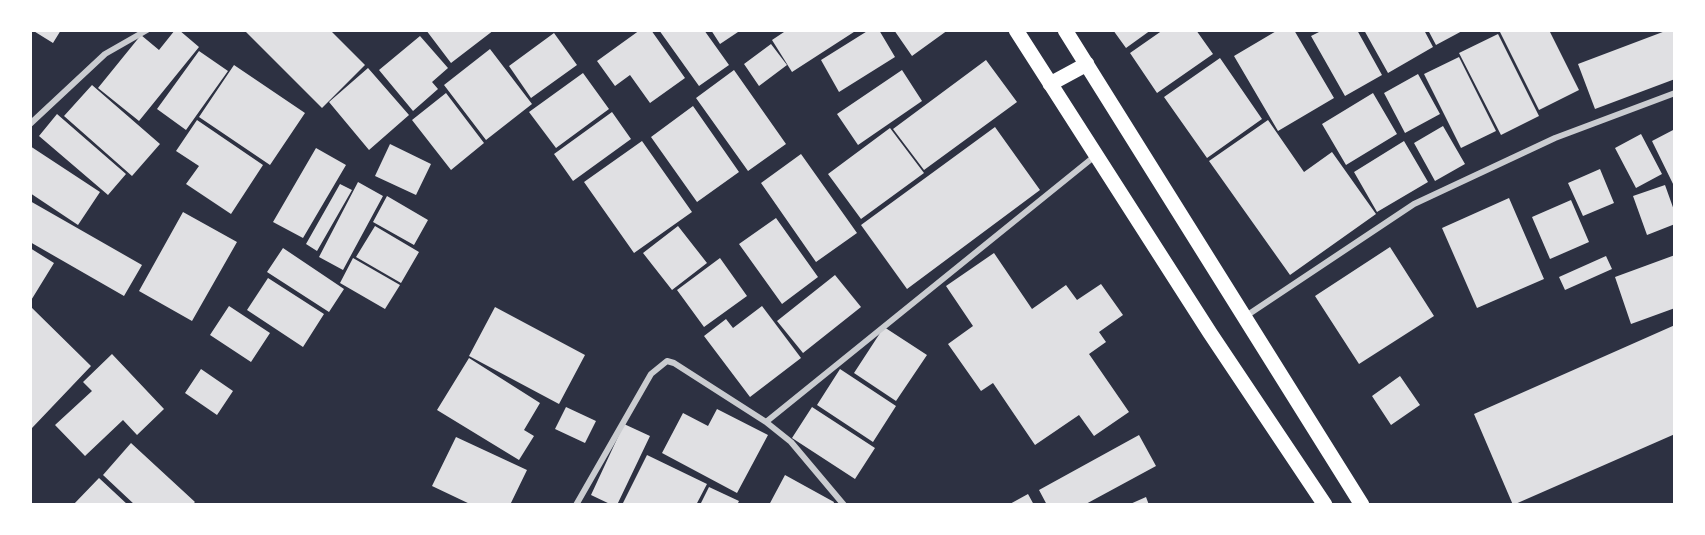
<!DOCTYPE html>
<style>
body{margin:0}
#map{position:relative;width:1705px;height:535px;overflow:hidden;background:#2d3142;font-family:Karla,sans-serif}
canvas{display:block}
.frame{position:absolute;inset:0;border:32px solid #fff;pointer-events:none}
</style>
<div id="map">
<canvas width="1705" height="535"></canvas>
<div class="frame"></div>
</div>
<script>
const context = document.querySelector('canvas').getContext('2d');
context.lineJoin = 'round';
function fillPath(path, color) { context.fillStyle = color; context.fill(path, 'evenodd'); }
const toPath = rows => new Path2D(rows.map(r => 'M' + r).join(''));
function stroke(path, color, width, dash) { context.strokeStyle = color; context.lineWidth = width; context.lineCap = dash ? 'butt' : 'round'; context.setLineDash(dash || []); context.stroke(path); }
fillPath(toPath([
 [32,30,61,30,53,43],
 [175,30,179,30,199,47,139,121,98,88,141,35,159,50],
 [244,30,330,30,365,65,322,108],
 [426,30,494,30,451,63],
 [640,30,651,30,685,78,650,103,630,75,615,86,597,61],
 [659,30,704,30,729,65,699,86],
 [711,30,741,30,720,44],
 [787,30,857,30,792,72,772,40],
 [869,30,879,30,895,57,839,92,821,60],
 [894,30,948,30,912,56],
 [1113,30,1151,30,1126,48],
 [1163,30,1196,30,1213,54,1157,93,1130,53],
 [1278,30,1294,30,1334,98,1278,131,1234,56],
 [1323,30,1357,30,1382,75,1345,96,1311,36],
 [1364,30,1424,30,1433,47,1388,73],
 [1428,30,1464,30,1436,45],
 [1503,30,1549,30,1579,90,1539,110,1500,32],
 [1668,30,1675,30,1675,79,1595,109,1578,64],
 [554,33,577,65,531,98,509,66],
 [1498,34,1539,116,1501,135,1459,53],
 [420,36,448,68,432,82,438,89,413,111,379,70],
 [771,44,787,65,759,86,744,64],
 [490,49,532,104,486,140,444,85],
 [199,51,228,71,186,130,157,109],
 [1459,57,1496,131,1461,148,1424,74],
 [1220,58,1262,119,1207,158,1164,97],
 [986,60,1017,102,924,170,893,129],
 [234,65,305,113,270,165,199,117],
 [368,68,409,115,369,150,329,102],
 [734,70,786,144,748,171,696,98],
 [902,70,922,101,858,145,837,114],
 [583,73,609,109,556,148,529,112],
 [1418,74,1440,114,1405,133,1384,93],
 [92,85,160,144,132,176,64,116],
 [446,93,484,143,451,170,412,120],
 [1373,93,1397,134,1346,165,1322,124],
 [693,106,739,172,697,202,651,137],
 [612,112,631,139,573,181,554,154],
 [57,114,126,174,108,195,39,136],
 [197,120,263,165,231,214,186,184,199,166,176,151],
 [1268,120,1304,172,1332,152,1376,214,1290,275,1209,161],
 [1443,126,1465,164,1435,181,1414,143],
 [995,127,1040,190,907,289,861,225],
 [890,128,924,173,861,219,828,174],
 [1675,129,1675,188,1652,141],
 [1641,134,1662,174,1636,188,1615,148],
 [642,141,692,212,634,253,584,182],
 [1404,141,1428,182,1377,212,1354,172],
 [390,144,431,164,416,195,375,176],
 [30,146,100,192,78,225,30,193],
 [316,148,346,165,303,238,273,222],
 [801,154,857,233,816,262,761,183],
 [1600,169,1614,203,1583,216,1568,183],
 [358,182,383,196,343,270,319,257],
 [340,184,352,190,317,251,306,244],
 [1665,185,1675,213,1675,224,1647,235,1633,196],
 [387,196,428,220,414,245,373,222],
 [1509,198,1544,279,1477,308,1442,228],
 [1571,200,1589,242,1550,259,1532,217],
 [30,201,142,265,124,296,30,242],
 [183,212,237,242,192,321,139,291],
 [776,218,818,277,782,304,739,244],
 [375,226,419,252,401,283,356,257],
 [678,226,707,263,672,290,643,253],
 [1390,247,1434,316,1359,364,1315,296],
 [30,248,54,263,30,302],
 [283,248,344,289,329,312,267,272],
 [994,253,1032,309,1066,285,1077,300,1101,284,1123,315,1099,332,1106,342,1089,354,1129,412,1094,436,1079,415,1035,445,993,383,981,391,948,344,973,326,946,286],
 [1675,255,1675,308,1631,324,1615,277],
 [1606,256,1612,269,1565,290,1559,277],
 [353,258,400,285,385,309,340,283],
 [720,258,747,296,704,327,677,290],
 [835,275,861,307,803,353,777,321],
 [268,278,324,314,303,347,247,310],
 [30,306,91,366,32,428,30,426],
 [229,306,270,333,251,362,210,335],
 [762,306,801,358,750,397,704,336,726,319,733,328],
 [495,307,585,355,559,404,469,356],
 [1675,325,1675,434,1513,505,1474,414],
 [884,327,927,355,896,401,854,373],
 [112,354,164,409,137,435,123,420,85,456,55,425,92,391,83,382],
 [469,358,540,403,524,430,534,436,519,460,437,410],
 [201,369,233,391,217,415,185,393],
 [840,369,896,406,873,442,817,405],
 [1400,376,1420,405,1391,425,1372,396],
 [566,407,596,421,585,443,555,429],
 [812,407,875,448,855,479,792,438],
 [717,409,768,435,737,493,662,453,683,413,708,426],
 [624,424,650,436,617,505,612,505,591,495],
 [1139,435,1156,466,1084,505,1047,505,1039,490],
 [456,437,527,470,510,505,472,505,432,486],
 [131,443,195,502,192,505,135,505,103,475],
 [647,455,707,484,696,505,622,505],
 [785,475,834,502,833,505,769,505],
 [99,478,128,505,73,505],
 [709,487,739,501,737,505,700,505],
 [1028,494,1034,505,1008,505],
 [1146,497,1149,505,1128,505]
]), '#e0e0e3');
stroke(toPath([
 [30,124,105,54,147,30],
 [1246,316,1414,204,1555,138,1675,93],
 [576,505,651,374,667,361,674,363,766,422],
 [844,505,791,442,766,422,1095,156]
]), '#caccd0', 6);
stroke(toPath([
 [1016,30,1210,333,1325,505],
 [1065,30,1362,505],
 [1050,84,1087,64]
]), '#fff', 15);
</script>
